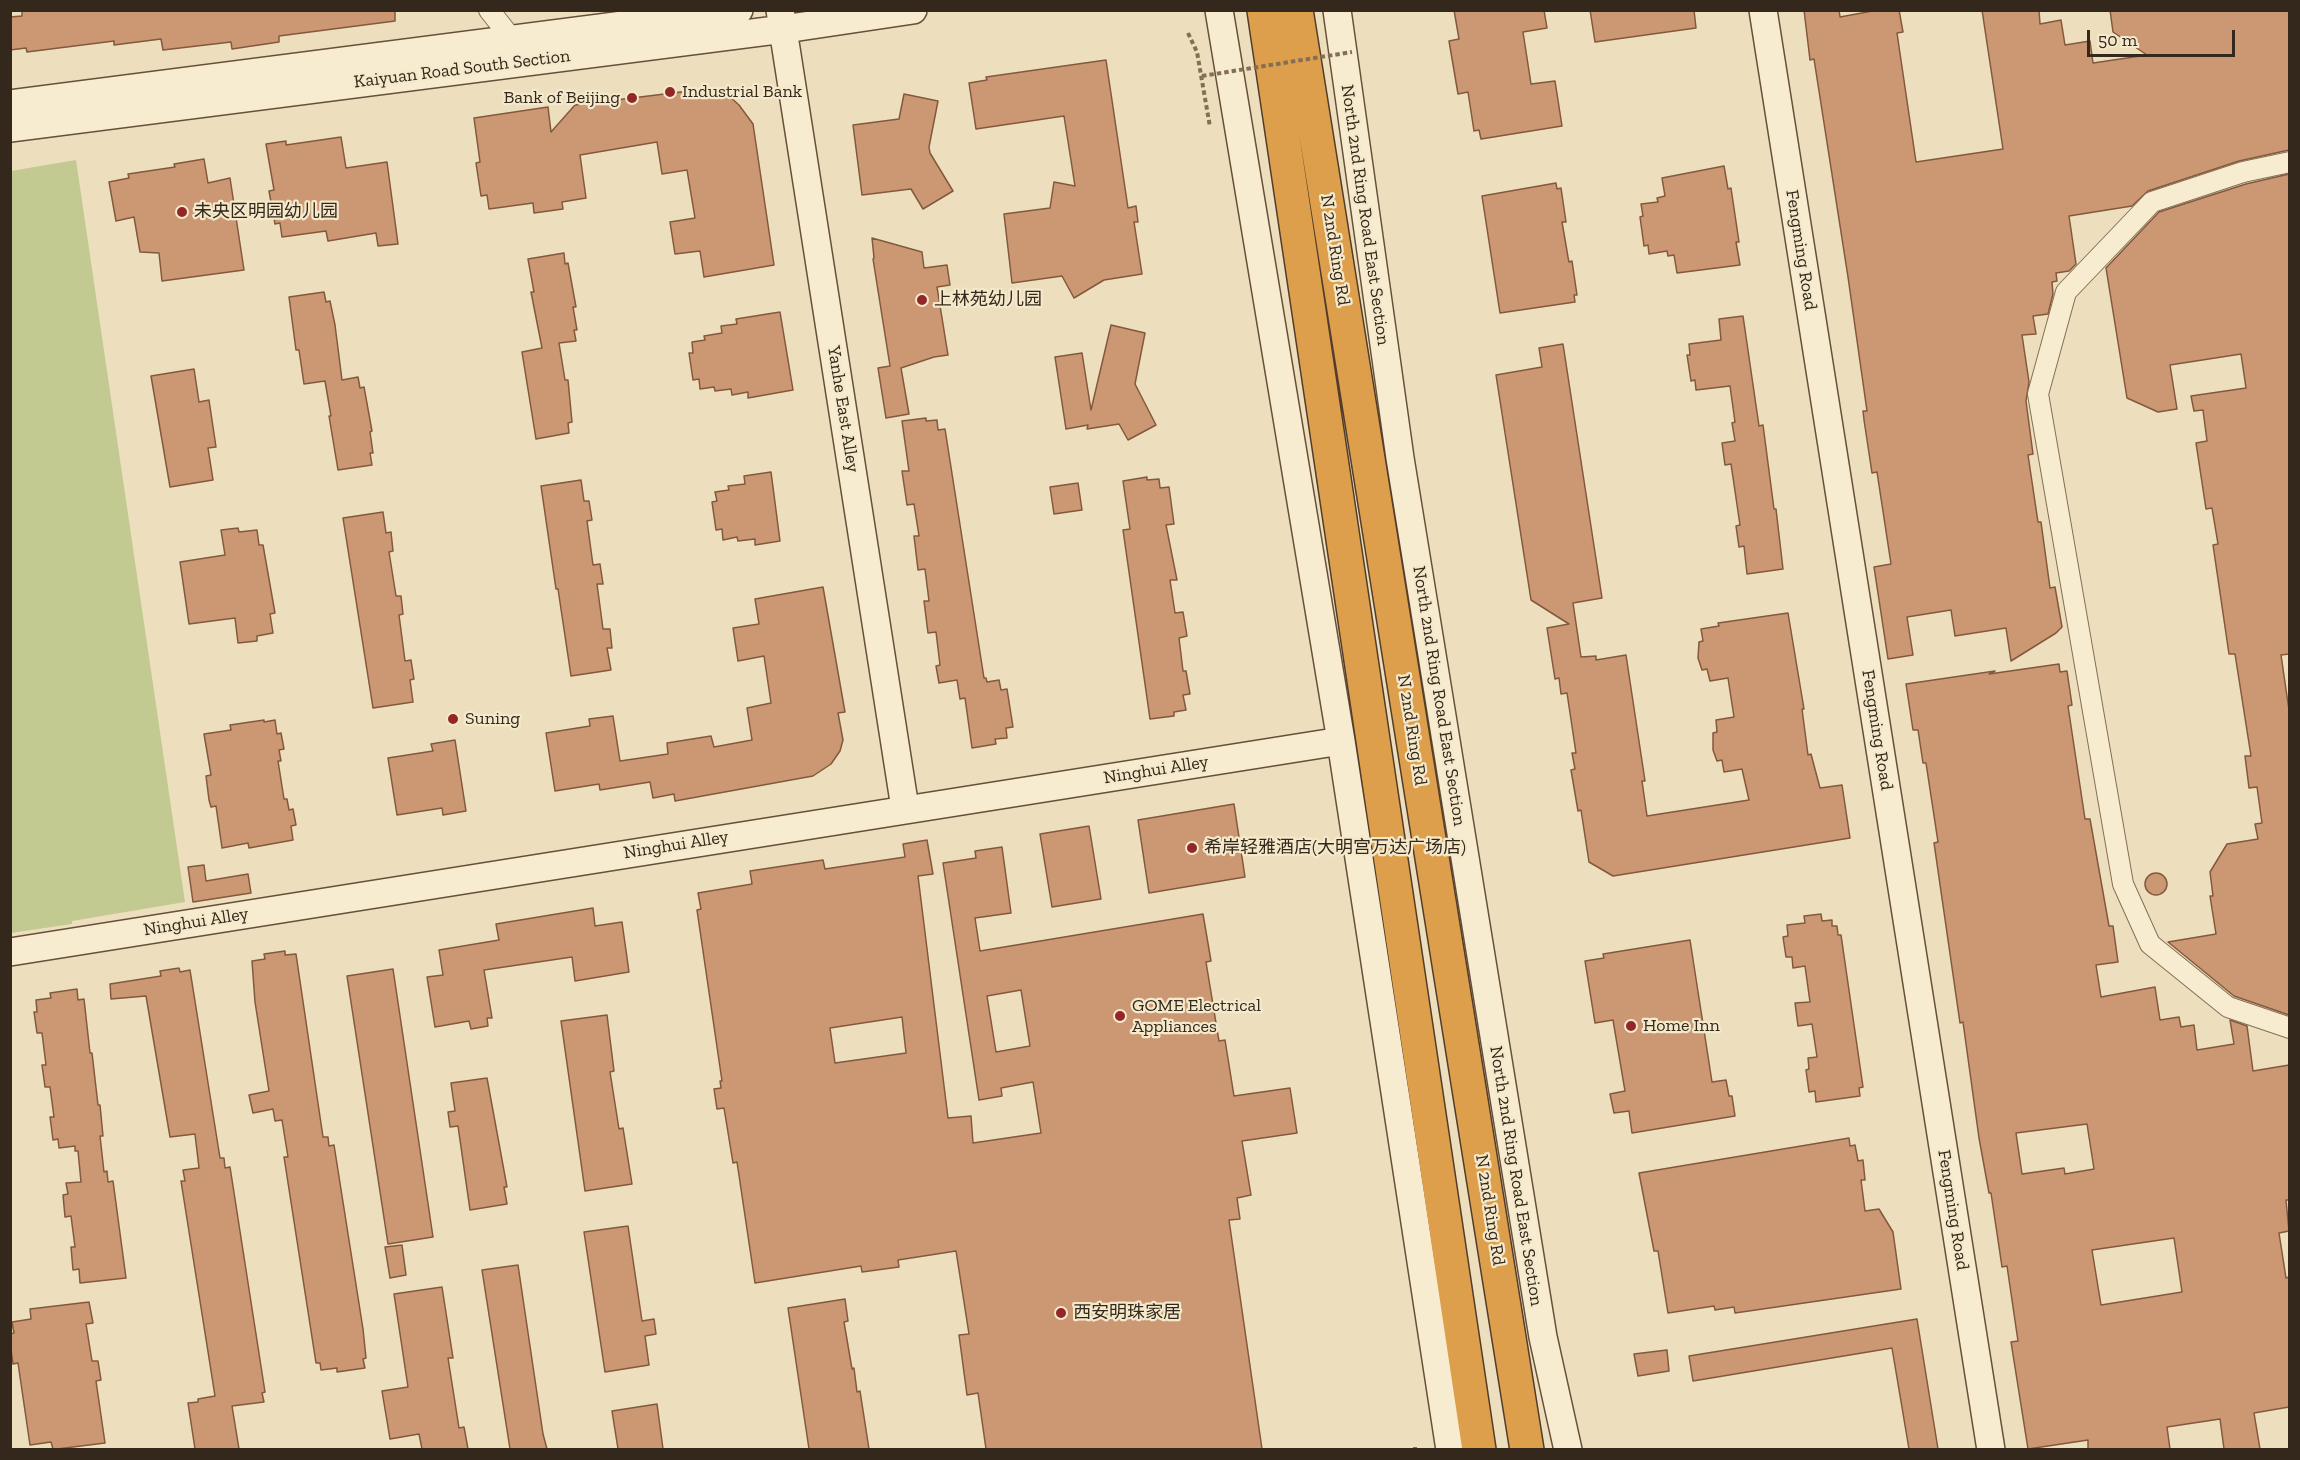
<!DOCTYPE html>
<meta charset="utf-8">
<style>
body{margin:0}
#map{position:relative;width:2300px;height:1460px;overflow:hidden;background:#eddfbd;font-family:"Zilla Slab",serif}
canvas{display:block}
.frame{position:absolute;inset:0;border:12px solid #34271b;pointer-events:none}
.scale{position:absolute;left:2087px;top:30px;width:148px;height:27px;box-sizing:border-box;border:3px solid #34271b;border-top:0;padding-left:8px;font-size:18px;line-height:21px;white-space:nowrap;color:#34271b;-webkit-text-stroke:4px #f5e9cc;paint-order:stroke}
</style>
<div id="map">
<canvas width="2300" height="1460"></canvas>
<div class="frame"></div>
<div class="scale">50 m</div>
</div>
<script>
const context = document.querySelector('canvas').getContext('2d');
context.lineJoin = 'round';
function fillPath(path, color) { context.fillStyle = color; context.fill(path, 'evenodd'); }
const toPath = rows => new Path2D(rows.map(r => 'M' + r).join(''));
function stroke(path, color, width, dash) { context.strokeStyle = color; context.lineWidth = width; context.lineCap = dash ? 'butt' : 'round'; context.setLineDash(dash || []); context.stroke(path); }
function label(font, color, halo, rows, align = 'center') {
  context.font = font + ' "Zilla Slab","Noto Sans SC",serif'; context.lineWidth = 4.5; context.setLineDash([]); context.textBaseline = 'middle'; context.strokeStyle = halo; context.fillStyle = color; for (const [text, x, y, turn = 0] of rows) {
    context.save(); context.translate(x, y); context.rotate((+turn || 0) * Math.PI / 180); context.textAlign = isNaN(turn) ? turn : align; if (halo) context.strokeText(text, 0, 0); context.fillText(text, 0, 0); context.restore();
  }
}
fillPath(toPath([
 [76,160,185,902,72,921,72,924,11,933,11,171]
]), '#c3ca91');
const building = toPath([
 [30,10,395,10,395,21,279,36,279,42,232,49,231,42,163,50,161,39,114,45,114,41,27,52,26,48,10,50,10,17,22,16,22,11,30,10],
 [1454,10,1544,10,1547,28,1523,32,1531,84,1555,81,1562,126,1481,139,1479,130,1474,131,1468,92,1458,94,1449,41,1459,39,1454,10],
 [1590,10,1694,10,1696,28,1595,42,1590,10],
 [1804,10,1839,10,1840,17,1878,10,1899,10,1903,32,1897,33,1916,162,2003,149,1982,10,2039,10,2040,24,2061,20,2065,45,2090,41,2093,63,2147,55,2113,32,2110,10,2289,10,2289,150,2239,161,2148,191,2132,206,2069,216,2076,264,2069,271,2056,273,2057,281,2052,282,2053,294,2048,314,2033,316,2036,334,2022,335,2029,382,2026,401,2033,454,2028,455,2038,522,2041,522,2050,588,2055,587,2062,627,2056,633,2011,661,2006,628,1955,636,1951,610,1907,617,1913,655,1888,659,1874,567,1891,564,1877,472,1872,473,1864,420,1863,411,1867,411,1848,277,1814,59,1810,60,1804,10],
 [1106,60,1128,208,1136,206,1138,222,1134,222,1142,274,1104,280,1074,298,1062,276,1012,283,1004,214,1050,208,1054,182,1075,186,1064,116,976,129,969,83,987,80,986,77,1106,60],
 [705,89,705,92,728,95,739,105,753,124,774,265,704,277,700,251,675,254,670,222,695,218,687,170,662,174,657,142,580,155,586,198,562,202,563,209,534,213,533,203,489,209,487,195,481,196,476,163,480,162,474,118,548,107,551,132,575,105,705,89],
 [904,94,938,101,929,147,930,153,953,191,923,209,911,189,862,195,853,125,899,119,904,94],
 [341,137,346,168,387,162,398,244,378,246,376,233,328,241,326,231,282,237,280,223,275,224,269,191,274,190,266,144,286,141,286,145,341,137],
 [204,159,208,183,230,178,244,270,162,281,159,253,140,252,134,217,116,221,109,182,129,178,128,174,175,167,174,164,204,159],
 [1724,166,1728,189,1731,188,1739,242,1736,242,1740,265,1677,273,1674,255,1668,256,1667,251,1649,254,1648,245,1644,246,1640,217,1643,216,1641,204,1658,202,1657,198,1665,196,1662,178,1724,166],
 [2289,174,2289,654,2281,655,2289,710,2289,1015,2234,996,2168,942,2216,934,2210,896,2213,896,2210,872,2227,844,2258,839,2255,824,2262,823,2257,787,2249,788,2245,756,2251,756,2235,654,2229,654,2213,545,2218,544,2212,508,2206,509,2196,443,2207,441,2203,410,2194,411,2191,396,2246,388,2241,354,2170,365,2177,409,2158,412,2127,398,2106,268,2159,212,2246,184,2289,174],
 [1556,183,1557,189,1561,188,1566,222,1562,222,1568,257,1569,262,1572,261,1577,295,1574,295,1575,302,1500,313,1482,196,1556,183],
 [872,238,922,252,924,268,947,265,950,285,937,287,948,355,934,357,901,368,909,414,886,418,878,368,890,366,873,259,874,258,872,238],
 [564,253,565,264,568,263,576,307,573,307,577,330,574,330,576,341,559,343,565,380,568,380,572,422,568,423,569,433,536,439,522,352,542,348,531,292,534,292,528,259,564,253],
 [324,292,326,302,330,301,335,325,342,380,358,377,360,388,364,387,372,431,370,432,373,453,370,453,372,465,338,470,329,416,331,416,325,381,304,384,299,350,296,350,289,297,324,292],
 [780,312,793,390,748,398,748,392,732,395,731,389,715,391,714,387,700,389,699,379,693,380,689,353,693,353,692,342,705,340,704,336,722,333,721,326,737,324,736,319,780,312],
 [1743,316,1759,426,1763,425,1774,509,1776,509,1783,569,1747,574,1744,546,1739,547,1736,526,1740,525,1731,464,1725,465,1722,443,1735,441,1732,423,1735,422,1730,386,1696,390,1695,380,1691,381,1687,355,1690,355,1689,344,1721,340,1719,319,1743,316],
 [1111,325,1145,333,1135,384,1156,425,1128,440,1119,424,1087,429,1088,425,1066,429,1055,357,1082,353,1091,410,1111,325],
 [1563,344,1602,598,1573,603,1581,657,1596,656,1596,660,1626,655,1645,781,1642,781,1647,816,1749,800,1742,769,1724,772,1722,760,1717,761,1713,750,1713,733,1717,732,1716,720,1734,717,1728,678,1710,681,1707,669,1702,670,1698,658,1699,642,1703,641,1701,629,1719,626,1718,623,1788,613,1804,709,1802,709,1808,755,1811,754,1820,788,1842,785,1850,838,1613,876,1589,862,1581,810,1578,811,1571,770,1575,769,1572,753,1576,753,1567,693,1561,694,1559,678,1555,679,1547,628,1569,624,1531,600,1496,375,1542,367,1539,348,1563,344],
 [194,369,199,402,209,400,216,447,208,448,213,480,170,487,151,376,194,369],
 [926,418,926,421,937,420,938,430,945,429,984,678,986,678,987,682,999,680,1001,690,1007,689,1013,727,1006,728,1007,738,995,739,996,744,972,748,965,698,960,699,957,680,939,683,936,666,940,665,936,632,928,633,924,601,929,601,925,569,918,570,914,536,919,536,914,504,907,505,902,471,909,471,902,421,926,418],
 [771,472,780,541,755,545,755,539,738,541,737,537,723,540,722,529,716,530,712,502,717,501,715,492,729,490,728,486,745,484,744,476,771,472],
 [1147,477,1147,480,1159,479,1160,488,1169,487,1174,524,1166,525,1177,580,1170,580,1175,613,1183,612,1187,636,1179,638,1183,671,1186,671,1190,694,1183,695,1186,710,1174,712,1174,716,1150,719,1123,530,1130,529,1123,481,1147,477],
 [581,480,584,501,589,501,592,520,587,521,593,565,600,564,603,584,597,584,603,629,610,629,612,648,607,648,611,670,571,676,558,589,556,589,541,486,581,480],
 [1078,483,1082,510,1054,514,1050,487,1078,483],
 [383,512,386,533,391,532,393,551,389,552,396,596,401,596,403,614,399,615,405,661,411,660,414,679,410,680,413,702,373,708,343,518,383,512],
 [238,528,239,532,257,530,259,545,263,545,275,613,270,614,273,633,257,636,257,641,238,643,235,618,189,624,180,562,225,555,221,530,238,528],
 [823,587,845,712,838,713,843,740,840,751,831,764,813,776,675,801,674,794,653,798,650,782,600,790,599,784,555,791,546,733,590,726,589,719,613,716,620,761,668,754,667,743,711,736,714,747,752,740,747,708,771,703,764,656,738,661,733,628,759,624,755,599,823,587],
 [2059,664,2060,672,2067,671,2072,705,2068,706,2085,819,2090,819,2109,926,2113,926,2118,962,2096,965,2101,997,2155,987,2160,1020,2179,1017,2181,1027,2194,1025,2197,1050,2234,1044,2230,1020,2247,1026,2253,1071,2289,1065,2289,1200,2286,1200,2289,1231,2279,1233,2286,1278,2289,1277,2289,1407,2254,1413,2260,1449,2224,1449,2220,1419,2167,1427,2170,1449,2088,1449,2088,1440,2028,1449,2011,1342,2018,1341,2007,1266,2002,1267,1991,1193,1989,1193,1979,1138,1963,1022,1960,1023,1934,843,1938,842,1926,763,1923,763,1918,730,1913,730,1906,684,1995,671,1989,674,2059,664],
 [2087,1124,2094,1169,2065,1174,2064,1168,2022,1174,2016,1133,2087,1124],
 [2174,1238,2182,1292,2101,1305,2092,1250,2174,1238],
 [264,720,264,722,275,720,277,734,281,733,284,749,279,750,281,761,278,761,284,799,287,799,289,810,293,809,296,825,291,826,293,840,249,848,248,843,222,848,216,806,211,807,209,800,206,776,211,775,204,734,231,730,230,725,264,720],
 [455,740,466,811,443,815,442,808,397,815,388,758,433,751,431,744,455,740],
 [1234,804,1245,877,1149,893,1138,820,1234,804],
 [1089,826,1101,899,1052,907,1040,834,1089,826],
 [927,840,933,874,918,876,948,1118,971,1116,973,1143,1041,1133,1033,1082,1001,1088,1002,1096,979,1100,943,863,976,858,975,851,1002,847,1011,913,975,918,980,951,1203,914,1211,961,1206,962,1219,1041,1225,1040,1234,1096,1290,1088,1297,1133,1242,1141,1251,1195,1237,1198,1240,1219,1229,1220,1262,1449,986,1449,978,1393,967,1395,959,1335,969,1334,956,1251,898,1260,899,1267,862,1272,861,1266,755,1283,737,1162,733,1163,724,1108,717,1109,714,1089,721,1088,720,1081,722,1081,697,910,701,909,698,893,752,884,750,871,823,860,825,869,905,857,903,844,927,840],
 [1021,990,1030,1046,996,1052,987,996,1021,990],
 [902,1017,906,1053,835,1063,830,1028,902,1017],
 [204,865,206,881,248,874,251,893,193,902,188,867,204,865],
 '2145 884a11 11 0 1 1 22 0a11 11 0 1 1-22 0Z',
 [593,908,595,926,622,922,629,972,575,981,572,957,484,970,492,1018,487,1018,488,1026,471,1029,469,1021,435,1027,427,977,443,975,439,950,499,940,496,924,593,908],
 [1821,914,1822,921,1832,920,1832,926,1837,926,1838,935,1841,935,1863,1087,1859,1088,1860,1096,1816,1102,1815,1091,1809,1092,1806,1070,1809,1069,1808,1058,1817,1057,1812,1024,1798,1026,1795,1003,1810,1002,1805,966,1793,968,1792,957,1786,957,1783,937,1788,936,1787,925,1805,923,1804,916,1821,914],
 [1690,940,1712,1082,1726,1080,1729,1096,1732,1096,1735,1116,1632,1133,1629,1111,1614,1113,1610,1094,1625,1091,1613,1020,1595,1023,1585,961,1604,958,1603,954,1690,940],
 [285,951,285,955,296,954,323,1137,328,1137,329,1146,334,1145,363,1329,366,1358,363,1359,365,1368,337,1372,337,1368,321,1370,320,1363,316,1363,284,1157,288,1157,282,1120,275,1121,273,1109,253,1113,249,1095,269,1091,255,1002,252,961,265,959,264,954,285,951],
 [179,968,180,972,190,970,220,1158,224,1158,225,1168,230,1167,265,1392,262,1393,264,1402,232,1406,239,1449,195,1449,188,1403,198,1402,198,1399,215,1396,181,1181,185,1181,183,1170,199,1168,195,1134,170,1137,146,996,111,999,110,984,161,976,160,971,179,968],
 [393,969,433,1237,388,1244,347,976,393,969],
 [77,989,78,1000,84,999,90,1053,92,1053,98,1105,100,1105,103,1136,100,1136,104,1172,107,1171,108,1182,113,1181,126,1278,80,1283,79,1269,73,1270,71,1247,75,1247,71,1216,65,1217,63,1195,68,1194,66,1183,81,1182,78,1151,75,1151,75,1146,59,1148,58,1139,53,1140,50,1117,54,1117,50,1087,45,1087,42,1065,46,1065,42,1033,37,1033,34,1012,37,1012,36,1000,51,998,50,993,77,989],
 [607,1015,614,1071,610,1072,619,1129,623,1128,632,1184,585,1191,561,1021,607,1015],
 [487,1078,507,1187,504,1187,507,1204,470,1210,458,1126,450,1127,448,1112,455,1111,451,1083,487,1078],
 [1849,1138,1850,1146,1855,1145,1858,1161,1863,1160,1865,1180,1861,1180,1865,1211,1879,1209,1893,1232,1901,1289,1735,1313,1734,1307,1715,1310,1714,1306,1668,1313,1658,1251,1654,1251,1639,1173,1849,1138],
 [628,1226,642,1321,654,1319,656,1334,645,1336,649,1365,605,1372,584,1232,628,1226],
 [402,1245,406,1275,390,1278,385,1247,402,1245],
 [518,1265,543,1434,547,1449,510,1449,482,1270,518,1265],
 [442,1287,453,1358,448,1358,459,1428,464,1427,468,1449,422,1449,419,1434,390,1439,382,1391,408,1387,394,1294,442,1287],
 [845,1299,848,1321,844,1322,852,1369,854,1368,857,1392,860,1391,869,1449,809,1449,788,1308,845,1299],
 [89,1302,93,1323,86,1324,92,1361,98,1361,101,1380,96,1381,105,1443,57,1449,53,1449,51,1442,30,1445,18,1363,13,1364,10,1342,10,1334,14,1333,12,1322,31,1319,30,1309,89,1302],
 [1917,1319,1938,1449,1909,1449,1892,1348,1693,1381,1689,1356,1917,1319],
 [1667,1350,1669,1371,1638,1376,1634,1354,1667,1350],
 [657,1404,663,1449,618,1449,612,1411,657,1404]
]);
fillPath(building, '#cb9873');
stroke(building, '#83593d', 1.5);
const street = toPath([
 [489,10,512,39],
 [2290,162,2243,172,2152,202,2066,292,2038,394,2123,884,2150,944,2228,1007,2290,1028]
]);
const secondary = toPath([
 [780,10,905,808],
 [1219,10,1341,741,1450,1450],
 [1337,10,1400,458,1543,1337,1568,1450],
 [1763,10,1991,1450],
 [10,104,739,10],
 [10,128,784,29,913,10],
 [10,952,1341,741]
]);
const highway = toPath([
 [1264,10,1479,1450],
 [1296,10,1527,1450]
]);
stroke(street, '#846f56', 22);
stroke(secondary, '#66503a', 30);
stroke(highway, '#523d2b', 36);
stroke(toPath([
 [1188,33,1197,52,1210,127],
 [1415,1447,1415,1450]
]), '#846f56', 4, [4.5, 3]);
stroke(street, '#f8ecd0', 20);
stroke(secondary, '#f8ecd0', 27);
stroke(highway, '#de9f4c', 33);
stroke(toPath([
 [1202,76,1352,52]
]), '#846f56', 4, [4.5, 3]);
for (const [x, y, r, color] of [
 [670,92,6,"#932727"],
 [632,98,6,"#932727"],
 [182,212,6,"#932727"],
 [922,300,6,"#932727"],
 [453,719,6,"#932727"],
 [1192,848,6,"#932727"],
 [1120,1016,6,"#932727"],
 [1631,1026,6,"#932727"],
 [1061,1313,6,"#932727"]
]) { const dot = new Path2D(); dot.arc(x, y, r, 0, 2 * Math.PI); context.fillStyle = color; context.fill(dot); stroke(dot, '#f5e9cc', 2); }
label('18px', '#34271b', '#f5e9cc', [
 ["Kaiyuan Road South Section",462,69,-7],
 ["North 2nd Ring Road East Section",1365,215,82],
 ["N 2nd Ring Rd",1335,250,81],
 ["Fengming Road",1801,250,81],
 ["Yanhe East Alley",843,409,81],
 ["North 2nd Ring Road East Section",1439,696,81],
 ["N 2nd Ring Rd",1412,730,81],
 ["Fengming Road",1877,730,81],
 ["Ninghui Alley",1156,770,-9],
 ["Ninghui Alley",676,845,-9],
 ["Ninghui Alley",196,922,-9],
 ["North 2nd Ring Road East Section",1516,1176,81],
 ["N 2nd Ring Rd",1490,1210,81],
 ["Fengming Road",1953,1210,81]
]);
label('18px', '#34271b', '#f5e9cc', [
 ["Industrial Bank",682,92],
 ["Bank of Beijing",620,98,"right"],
 ["未央区明园幼儿园",194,212],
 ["上林苑幼儿园",934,300],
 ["Suning",465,719],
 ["希岸轻雅酒店(大明宫万达广场店)",1204,848],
 ["GOME Electrical",1132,1006],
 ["Appliances",1132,1027],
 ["Home Inn",1643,1026],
 ["西安明珠家居",1073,1313]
], 'left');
</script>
